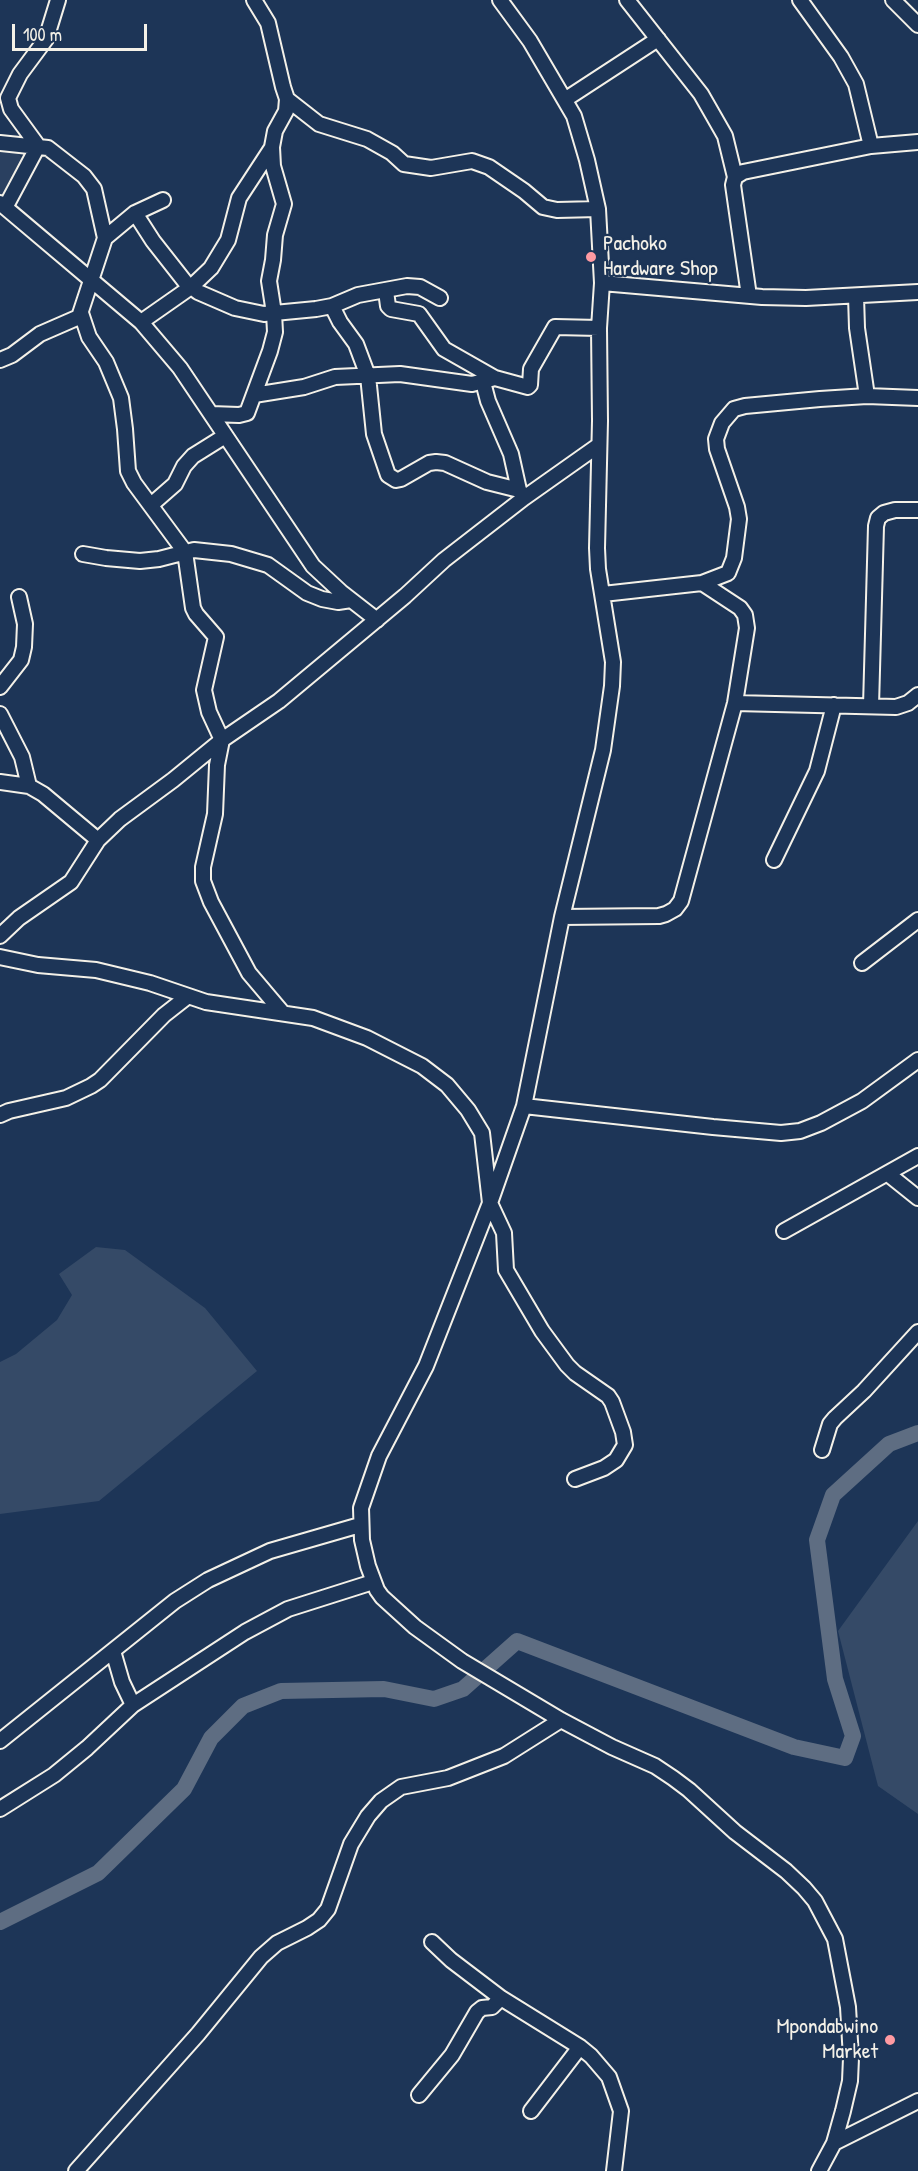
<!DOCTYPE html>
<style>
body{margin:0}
#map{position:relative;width:918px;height:2171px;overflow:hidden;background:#1d3557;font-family:"Patrick Hand",sans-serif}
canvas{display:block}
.scale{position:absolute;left:12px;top:24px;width:135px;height:27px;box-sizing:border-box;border:3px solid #f4f1e8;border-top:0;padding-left:8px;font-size:18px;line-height:21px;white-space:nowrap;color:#f4f1e8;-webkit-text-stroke:4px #1d3557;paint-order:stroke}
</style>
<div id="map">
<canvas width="918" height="2171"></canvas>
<div class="scale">100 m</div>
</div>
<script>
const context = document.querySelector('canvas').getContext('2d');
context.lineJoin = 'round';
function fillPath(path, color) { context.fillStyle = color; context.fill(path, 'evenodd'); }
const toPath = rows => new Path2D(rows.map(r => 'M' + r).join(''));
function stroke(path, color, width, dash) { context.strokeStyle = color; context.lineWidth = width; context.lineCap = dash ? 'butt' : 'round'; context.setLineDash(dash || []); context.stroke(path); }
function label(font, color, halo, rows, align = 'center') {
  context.font = font + ' "Patrick Hand",sans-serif'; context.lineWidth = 4.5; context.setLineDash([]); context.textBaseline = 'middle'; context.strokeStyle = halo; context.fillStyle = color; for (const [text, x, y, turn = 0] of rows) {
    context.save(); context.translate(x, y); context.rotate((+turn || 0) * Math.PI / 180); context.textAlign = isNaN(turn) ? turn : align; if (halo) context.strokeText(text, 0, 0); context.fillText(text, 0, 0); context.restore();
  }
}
fillPath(toPath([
 [0,149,17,152,24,161,0,202]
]), '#2a4060');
fillPath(toPath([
 [96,1247,125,1250,205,1308,257,1371,99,1501,0,1514,0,1362,16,1354,57,1320,72,1295,59,1274],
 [918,1521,918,1814,878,1786,838,1631]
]), '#354a67');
stroke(toPath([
 [0,1922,98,1873,184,1789,211,1738,243,1706,281,1691,384,1689,434,1699,463,1689,517,1641,794,1747,845,1758,853,1736,835,1679,817,1540,833,1495,889,1444,918,1433]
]), '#5e6d82', 16);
const minor = toPath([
 [500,0,530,41,574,116,587,160,598,209,602,283,599,328,600,421,597,548,598,569,613,662,612,686,603,750,562,917,524,1106,490,1203,426,1366,379,1456,361,1508,362,1540,368,1566,377,1590,382,1597,415,1627,462,1661,561,1720,612,1747,655,1766,673,1778,689,1790,735,1832,786,1871,804,1888,815,1901,835,1939,848,2007,851,2058,850,2081,843,2111,834,2143,819,2171],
 [627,0,701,94,725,136,735,177,733,185,749,296],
 [800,0,841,57,856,84,871,146],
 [893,0,918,25],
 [287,99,319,124,367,139,392,153,404,164,431,168,472,161,489,167,524,191,543,207,557,210,598,209],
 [566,99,658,39],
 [0,143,48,148,84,176,94,189,105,238,79,317,40,334,12,355,0,360],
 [735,177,743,172,871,146,918,142],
 [0,203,141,322,180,368,313,566,341,592,377,620],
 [6,206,38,146,11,109,8,98,20,74,46,39,58,0],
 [135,213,153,241,186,283,198,292,235,308,264,314,316,309,332,306,358,295,407,286,420,287,440,298],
 [105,238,135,213,163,200],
 [602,283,762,297,806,298,918,292],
 [386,291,388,306,391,309,419,314,444,349,495,378],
 [856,296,857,328,867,396],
 [332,306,340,322,356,344,368,376,374,434,388,475,396,480,401,479,429,463,436,462,445,463,487,482,519,490],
 [81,313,89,337,106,362,121,398,125,429,128,471,134,483,185,552,193,608,196,614,216,637,204,690,209,712,222,740,217,765,215,814,203,867,203,881,211,902,249,973,282,1012],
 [141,322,191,287,211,268,228,240,239,198,271,149],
 [483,382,488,401,511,454,519,490,523,496],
 [254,395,304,387,335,377,400,374,472,384,495,378,528,387,530,385,531,369,555,327,599,328],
 [211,414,239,415,247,413,270,351,275,332,274,313,269,281,273,260,275,235,284,204,273,166,272,147,275,131,286,111,287,99,283,87,268,23,254,0],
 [151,505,175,484,184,466,193,456,225,436],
 [83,554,106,558,140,561,159,559,194,550,231,554,268,565,307,593,322,599,338,602,351,600],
 [603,594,702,583,728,573,734,558,739,519,737,507,717,449,716,439,722,423,734,409,745,406,820,399,867,396,918,398],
 [0,687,21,660,24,647,25,624,19,597],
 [735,703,896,707,908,703,918,695],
 [871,706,876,526,878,518,884,513,895,510,918,510],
 [0,714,22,757,29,786],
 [0,782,29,786,43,794,98,840],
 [774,860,817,771,834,705],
 [562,917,659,916,666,914,675,909,681,901,735,703,747,628,745,615,740,608,702,583],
 [0,936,19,918,71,882,98,840,120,819,173,780,222,740,279,701,405,596,444,560,524,498,599,445],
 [0,957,38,965,96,970,150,983,206,1002,313,1018,367,1038,422,1066,447,1085,468,1110,482,1133,490,1203,504,1233,506,1270,542,1331,567,1365,575,1373,608,1396,612,1402,623,1432,625,1445,616,1460,604,1468,575,1479],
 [862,963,918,920],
 [524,1106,713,1127,781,1133,800,1131,821,1123,862,1101,918,1060],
 [0,1115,9,1111,66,1098,91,1086,100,1080,164,1015,187,997],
 [888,1174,918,1198],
 [784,1231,918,1156],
 [822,1450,830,1424,835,1418,864,1391,918,1332],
 [113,1651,122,1682,133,1705],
 [0,1741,175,1601,208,1580,270,1551,360,1525],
 [0,1809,54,1775,87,1748,133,1705,245,1632,288,1609,373,1582],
 [432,1942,451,1960,501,1998,580,2047,591,2056,609,2077,621,2111,614,2171],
 [419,2095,452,2055,477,2012,482,2008,492,2007,501,1998],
 [531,2111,580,2047],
 [834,2143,918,2101],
 [76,2171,198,2034,261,1957,277,1943,307,1928,319,1920,328,1909,351,1844,368,1816,381,1801,401,1787,448,1778,504,1756,561,1720]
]);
stroke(minor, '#f4f1e8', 18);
stroke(minor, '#1d3557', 14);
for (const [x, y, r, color] of [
 [591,257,6,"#ff9aa2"],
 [890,2040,6,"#ff9aa2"]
]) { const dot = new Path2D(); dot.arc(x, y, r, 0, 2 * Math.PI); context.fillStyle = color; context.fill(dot); stroke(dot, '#1d3557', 2); }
label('22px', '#f4f1e8', '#1d3557', [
 ["Pachoko",603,244],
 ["Hardware Shop",603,269],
 ["Mpondabwino",878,2027,"right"],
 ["Market",878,2052,"right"]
], 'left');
</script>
